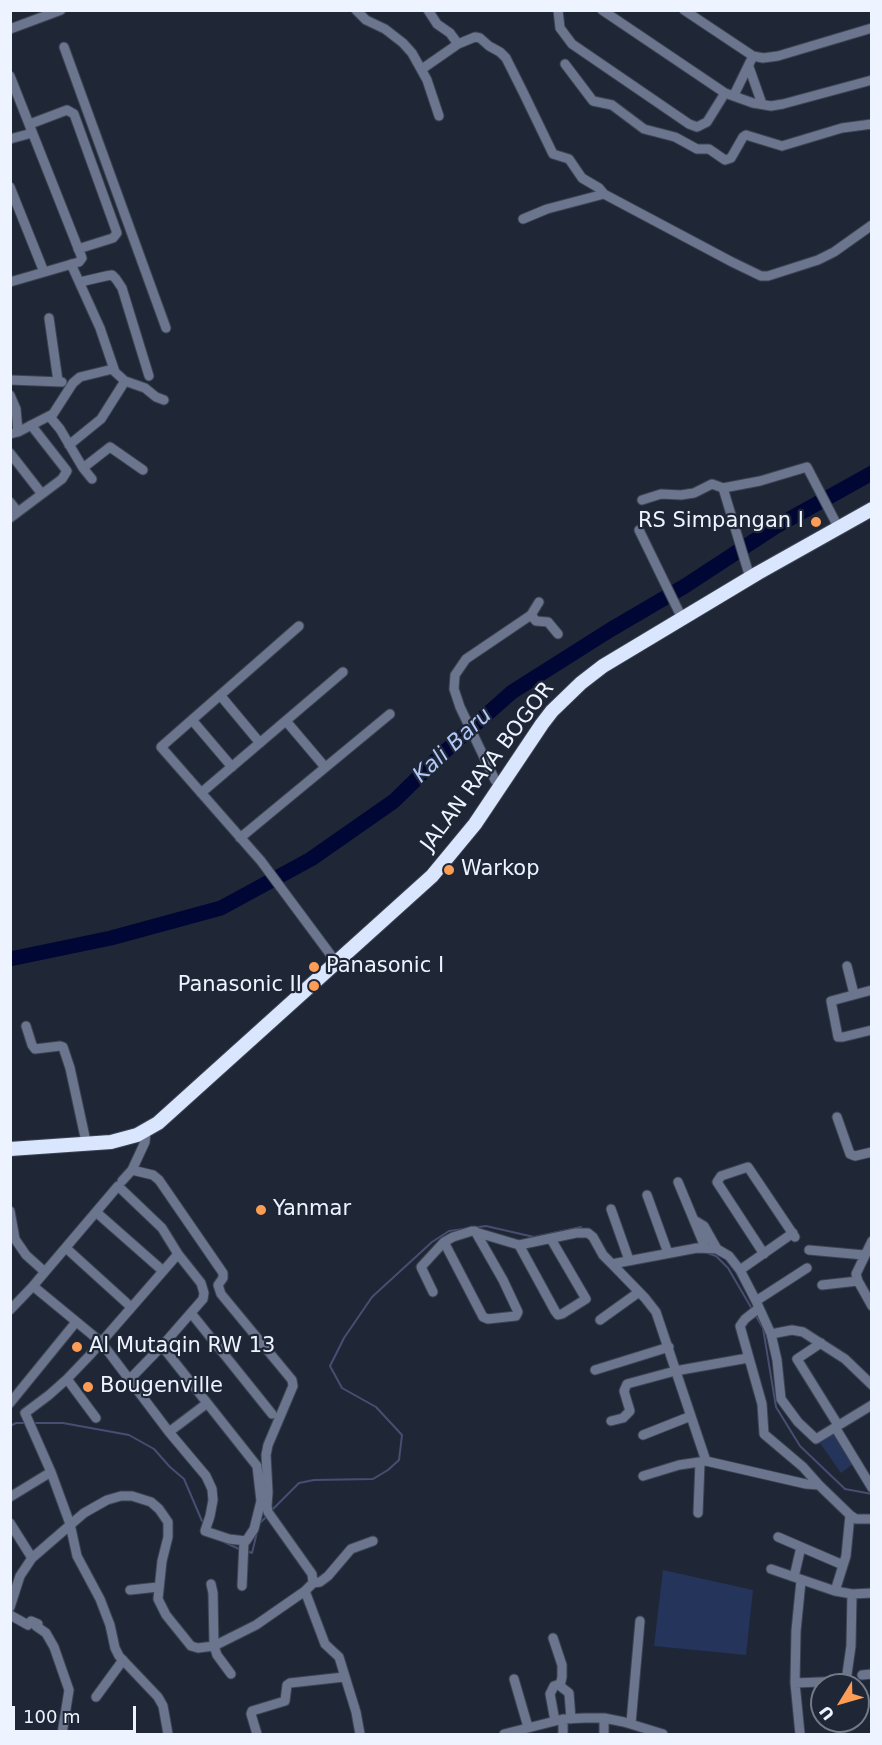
<!DOCTYPE html>
<style>
body{margin:0}
#map{position:relative;width:882px;height:1745px;overflow:hidden;background:#1f2737;font-family:"DejaVu Sans",sans-serif}
canvas{display:block}
.frame{position:absolute;inset:0;border:12px solid #eef4ff;pointer-events:none}
.north{position:absolute;left:810px;top:1673px;width:60px;height:60px;box-sizing:border-box;background:#1f2737;border:2px solid #727987;border-radius:50%;rotate:233deg;font-size:16px;font-weight:700;line-height:24px;text-align:center;color:#eef4ff}
.north::after{content:'';display:block;margin:auto;width:21px;height:27px;background:#fd9c55;clip-path:polygon(50% 0,100% 100%,50% 72%,0 100%)}
.scale{position:absolute;left:12px;top:1706px;width:124px;height:27px;box-sizing:border-box;border:3px solid #eef4ff;border-top:0;padding-left:8px;font-size:18px;line-height:21px;white-space:nowrap;color:#eef4ff;-webkit-text-stroke:4px #1f2737;paint-order:stroke}
</style>
<div id="map">
<canvas width="882" height="1745"></canvas>
<div class="frame"></div>
<div class="north">U</div>
<div class="scale">100 m</div>
</div>
<script>
const context = document.querySelector('canvas').getContext('2d');
context.lineJoin = 'round';
function fillPath(path, color) { context.fillStyle = color; context.fill(path, 'evenodd'); }
const toPath = rows => new Path2D(rows.map(r => 'M' + r).join(''));
function stroke(path, color, width, dash) { context.strokeStyle = color; context.lineWidth = width; context.lineCap = dash ? 'butt' : 'round'; context.setLineDash(dash || []); context.stroke(path); }
function label(font, color, halo, rows, align = 'center') {
  context.font = font + ' "DejaVu Sans",sans-serif'; context.lineWidth = 4.5; context.setLineDash([]); context.textBaseline = 'middle'; context.strokeStyle = halo; context.fillStyle = color; for (const [text, x, y, turn = 0] of rows) {
    context.save(); context.translate(x, y); context.rotate((+turn || 0) * Math.PI / 180); context.textAlign = isNaN(turn) ? turn : align; if (halo) context.strokeText(text, 0, 0); context.fillText(text, 0, 0); context.restore();
  }
}
fillPath(toPath([
 [834,1434,854,1463,841,1473,820,1443],
 [663,1570,753,1590,746,1655,654,1646]
]), '#24345a');
stroke(toPath([
 [694,1253,704,1252,716,1256,728,1268,752,1309],
 [755,1314,763,1328,776,1407,800,1446,845,1489,872,1494],
 [31,1423,63,1423,129,1435,154,1449,170,1467,184,1479,202,1521],
 [10,1426,16,1423,25,1423],
 [271,1511,299,1483,314,1480,373,1479,388,1470,399,1460,402,1435,376,1407,342,1388,330,1366,344,1338,372,1297,432,1242,449,1231,486,1226,534,1237,581,1227],
 [259,1524,268,1515],
 [222,1541,241,1550],
 [247,1551,252,1553,257,1532]
]), '#484e71', 2);
stroke(toPath([
 [10,959,111,938,221,908,311,859,394,801,442,754,512,692,610,630,685,586,775,527,872,473]
]), '#010734', 15);
const minor = toPath([
 [356,10,366,20,385,29,403,43,412,53,427,80,439,116],
 [428,10,437,24,450,33,458,44,475,37,480,38,489,46,500,52,506,58,524,94,553,154,569,159,582,178,599,188,604,194],
 [558,10,560,28,572,44,689,124,697,127,707,122,725,93],
 [602,10,725,93,753,103,771,106,783,104,872,80],
 [684,10,753,56,763,58,778,56,872,28],
 [10,29,61,10],
 [64,47,166,328],
 [565,64,593,101,612,105,644,129,675,137,697,149,709,149,725,160,731,158,743,137,746,135,782,146,842,128,872,124],
 [749,67,762,104],
 [422,69,458,44],
 [10,76,82,258,79,262,10,282],
 [734,95,753,56],
 [30,124,67,110,74,114,117,233,113,238,78,249],
 [10,139,32,133],
 [10,187,44,272],
 [523,219,547,209,604,194,732,262,761,276,768,276,818,260,834,252,872,225],
 [71,264,100,328,115,372,125,381,145,388,156,397,164,400],
 [80,282,106,276,112,275,116,279,122,288,149,376],
 [49,318,58,381],
 [10,380,62,382],
 [10,395,16,409,18,432],
 [50,417,60,429,83,468,110,447,143,470],
 [10,434,18,432,53,414,73,383,80,377,113,369],
 [69,445,101,419,125,381],
 [10,453,42,494],
 [83,468,92,479],
 [723,488,748,571],
 [642,500,661,494,681,495,694,493,712,484,723,488,760,481,807,467,835,521],
 [10,502,18,512],
 [10,518,62,479,67,471,31,425],
 [639,530,679,612],
 [531,615,536,621,548,622,558,634],
 [299,626,161,747,261,861,336,962],
 [220,695,260,743],
 [192,720,232,767],
 [286,721,325,767],
 [500,786,495,780,460,707,454,689,455,675,466,659,531,615,539,602],
 [201,793,343,672],
 [240,838,390,714],
 [847,966,854,994],
 [872,990,831,1001,838,1037,843,1037,872,1030],
 [26,1026,32,1045,35,1049,60,1046,63,1047,70,1068,85,1137],
 [837,1117,850,1154,855,1156,872,1152],
 [122,1181,132,1170,145,1142,146,1131],
 [678,1182,705,1247],
 [647,1195,668,1253],
 [611,1209,629,1260],
 [10,1211,15,1239,26,1255,45,1272],
 [96,1212,163,1271],
 [694,1220,704,1226,717,1249],
 [872,1241,856,1274,858,1281,872,1306],
 [444,1242,483,1317,488,1319,516,1316,518,1312,503,1280,475,1231],
 [519,1245,555,1311,558,1315,562,1314,586,1299,551,1239],
 [66,1248,131,1307],
 [809,1250,864,1255],
 [764,1254,717,1182,721,1176,748,1167,795,1237],
 [612,1264,645,1298,656,1312,706,1461],
 [740,1270,793,1233],
 [822,1285,858,1281],
 [33,1286,101,1342,169,1432,206,1476,212,1489,213,1500,210,1516,205,1531,229,1539,246,1541,254,1529,261,1501,257,1466,162,1346],
 [433,1292,421,1267,444,1242,453,1237,472,1231,519,1245,576,1233,588,1233,593,1237,603,1255,612,1264,697,1248,717,1249,729,1256,740,1270,756,1301,771,1334,777,1360,781,1399,798,1422,816,1439,872,1405],
 [756,1301,807,1268],
 [759,1308,745,1319,740,1326,762,1404,764,1434,803,1467,819,1485],
 [10,1310,33,1286,118,1186,162,1228,178,1254,201,1283,204,1293,203,1299,162,1346,129,1380],
 [191,1313,272,1414],
 [600,1320,639,1292],
 [771,1334,792,1330,803,1332,845,1359,872,1385],
 [821,1343,797,1359,838,1425],
 [595,1370,669,1347],
 [67,1379,49,1395,25,1413,51,1472,70,1524,77,1556,100,1599,110,1625,115,1648,119,1656,158,1697,163,1706,168,1734],
 [10,1403,76,1322],
 [96,1418,67,1379,90,1355,178,1254],
 [611,1421,623,1418,630,1411,624,1391,627,1384,675,1371,748,1358],
 [835,1427,872,1488],
 [169,1432,206,1404],
 [643,1435,691,1416],
 [643,1476,679,1465,706,1461,806,1484,819,1485,850,1515,856,1519,872,1519],
 [10,1497,51,1472],
 [698,1513,700,1462],
 [10,1523,32,1558],
 [778,1537,843,1565],
 [801,1547,794,1577,835,1591,852,1594,872,1593],
 [771,1569,794,1577],
 [313,1583,320,1582,328,1576,351,1549,373,1541],
 [211,1584,213,1593,214,1646,217,1655,231,1674],
 [242,1586,244,1541],
 [130,1590,158,1587],
 [305,1591,325,1644,339,1657,356,1712,360,1734],
 [835,1591,846,1556,850,1515],
 [10,1607,20,1576,32,1558,84,1513,107,1500,121,1496,132,1496,151,1502,159,1509,168,1522,168,1537,162,1561,158,1599,166,1615,191,1646,198,1648,214,1646,256,1625,305,1591,313,1583,312,1574,268,1512,267,1506,268,1492,266,1455,268,1445,293,1386,292,1380,221,1294,218,1285,223,1278,223,1273,159,1180,153,1175,132,1170],
 [10,1615,28,1625,31,1621,38,1624,36,1626,46,1633,54,1647,69,1690,62,1734],
 [553,1638,562,1665,562,1677,560,1686,569,1693,571,1719],
 [862,1675,872,1674],
 [514,1679,528,1727],
 [795,1683,846,1681,851,1646,852,1594],
 [96,1697,123,1660],
 [604,1718,604,1734],
 [563,1719,563,1734],
 [555,1721,550,1694,554,1686,560,1684],
 [631,1723,640,1621],
 [257,1734,251,1714,252,1711,285,1701,287,1685,290,1683,344,1677],
 [504,1734,563,1719,585,1718,604,1718,624,1722,663,1734],
 [800,1734,795,1683,796,1631,801,1581]
]);
const highway = toPath([
 [10,1149,111,1142,137,1135,158,1123,432,876,475,824,542,724,552,711,581,683,603,666,758,573,872,509]
]);
stroke(minor, '#3c4453', 11);
stroke(highway, '#3c4453', 16);
stroke(minor, '#6b768e', 9);
stroke(highway, '#dae6fe', 14);
for (const [x, y, r, color] of [
 [816,522,6,"#fd9c55"],
 [449,870,6,"#fd9c55"],
 [314,967,6,"#fd9c55"],
 [314,986,6,"#fd9c55"],
 [261,1210,6,"#fd9c55"],
 [77,1347,6,"#fd9c55"],
 [88,1387,6,"#fd9c55"]
]) { const dot = new Path2D(); dot.arc(x, y, r, 0, 2 * Math.PI); context.fillStyle = color; context.fill(dot); stroke(dot, '#1f2737', 2); }
label('21px', '#eef4ff', '#1f2737', [
 ["RS Simpangan I",804,522,"right"],
 ["Warkop",461,870],
 ["Panasonic I",326,967],
 ["Panasonic II",302,986,"right"],
 ["Yanmar",273,1210],
 ["Al Mutaqin RW 13",89,1347],
 ["Bougenville",100,1387]
], 'left');
label('21px', '#eef4ff', '#1f2737', [
 ["JALAN RAYA BOGOR",488,767,-53]
]);
label('italic 22px', '#b2c8f7', '#1f2737', [
 ["Kali Baru",453,746,-43]
]);
</script>
